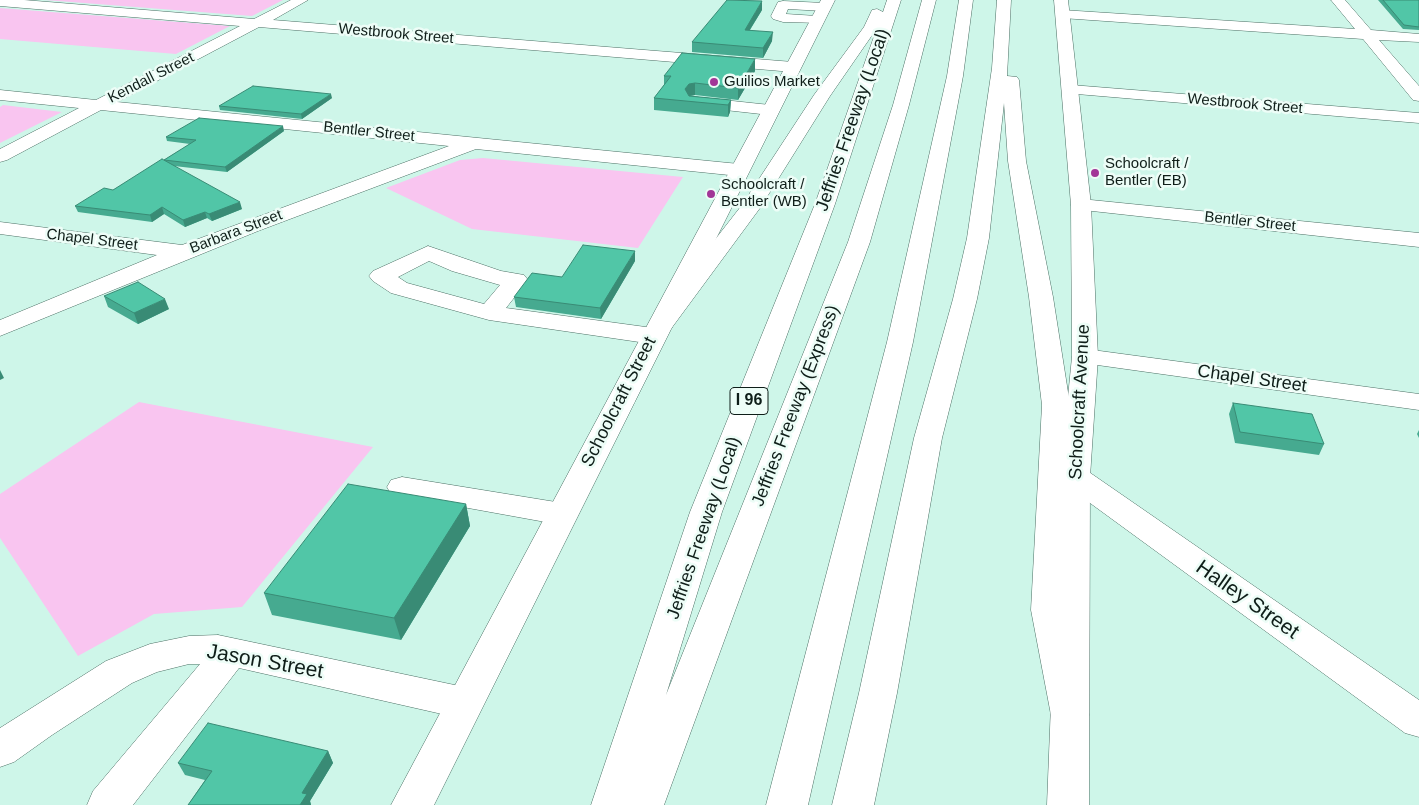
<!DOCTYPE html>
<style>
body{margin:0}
canvas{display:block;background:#cef6e9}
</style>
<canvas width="1419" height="805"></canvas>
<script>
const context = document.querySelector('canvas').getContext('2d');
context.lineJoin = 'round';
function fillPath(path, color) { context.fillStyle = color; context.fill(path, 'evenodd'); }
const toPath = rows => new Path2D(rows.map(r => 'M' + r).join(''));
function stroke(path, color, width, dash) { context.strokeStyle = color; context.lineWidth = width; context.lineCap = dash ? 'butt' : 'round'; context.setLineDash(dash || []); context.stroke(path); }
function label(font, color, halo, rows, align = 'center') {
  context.font = font + ' Arial,sans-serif'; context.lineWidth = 5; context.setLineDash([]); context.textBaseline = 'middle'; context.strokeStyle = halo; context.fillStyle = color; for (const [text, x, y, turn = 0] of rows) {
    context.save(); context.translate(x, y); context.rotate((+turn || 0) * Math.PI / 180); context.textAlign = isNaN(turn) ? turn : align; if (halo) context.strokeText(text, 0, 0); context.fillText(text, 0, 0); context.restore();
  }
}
fillPath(toPath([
 [45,0,283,0,252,16],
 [0,8,230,26,176,54,0,39],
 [3,105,62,112,0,143,0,107],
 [483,158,683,177,638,248,472,229,386,188,460,160],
 [139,402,373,447,242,607,154,614,78,656,0,538,0,494]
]), '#f9c5f0');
const minor = toPath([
 [0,0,24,0,254,19,291,0,308,0,273,20,793,62,799,64,801,67,799,70,793,72,259,27,117,102,739,164,746,166,749,170,746,174,739,176,476,149,258,231,0,336,0,320,157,255,0,234,0,222,182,245,449,146,101,110,7,160,0,162,0,149,79,108,0,100,0,90,96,100,240,26,0,6,0,0],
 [1331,0,1345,0,1371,30,1419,34,1419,42,1379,40,1419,86,1419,101,1413,100,1363,39,1062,18,1055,14,1062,10,1355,29,1331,0],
 [783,1,824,3,831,7,824,11,788,9,786,14,817,16,822,17,824,20,822,23,783,22,773,19,771,16,778,2,783,1],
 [1071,85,1419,113,1419,123,1065,93,1063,90,1065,87,1071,85],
 [695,97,770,105,776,106,779,110,776,114,770,115,689,106,687,102,689,98,695,97],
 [1081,199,1419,233,1419,247,1074,209,1071,205,1074,201,1081,199],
 [428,246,501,271,524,275,528,280,506,308,653,328,662,331,666,336,662,341,653,344,489,320,391,293,373,281,369,276,373,271,428,246],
 [429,261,452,271,500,285,484,304,407,283,398,277,429,261],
 [1085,349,1419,394,1419,410,1076,362,1072,357,1076,352,1085,349],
 [1075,467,1086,470,1419,700,1419,737,1405,733,1064,484,1060,477,1064,470,1075,467],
 [402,477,562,503,573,506,578,514,573,522,562,525,391,494,387,487,391,480,402,477],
 [218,635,464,687,477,692,483,703,477,714,464,719,239,668,133,805,87,805,93,791,200,664,189,664,157,672,132,683,52,735,14,762,0,767,0,728,106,661,150,644,189,636,218,635]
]);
const major = toPath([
 [821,0,835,0,434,805,391,805,821,0],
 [1054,0,1068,0,1091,205,1098,357,1090,477,1089,805,1047,805,1060,477,1072,357,1071,205,1054,0]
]);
const highway = toPath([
 [887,0,901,0,835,204,722,512,666,695,848,242,893,105,922,0,936,0,909,105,870,242,664,805,591,805,690,512,815,204,877,28,830,96,760,208,662,341,653,344,644,341,640,336,742,205,814,95,864,27,872,10,877,9,883,12,887,0],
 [959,0,973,0,963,76,913,342,808,805,766,805,887,342,947,76,959,0],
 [997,0,1011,0,1007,76,1017,77,1019,80,1026,161,1053,297,1070,405,1065,610,1089,715,1084,727,1070,731,1056,727,1051,715,1031,610,1042,405,1029,297,1008,161,1004,103,989,238,977,299,942,438,897,693,874,805,832,805,859,693,914,438,953,299,967,238,992,68,997,0]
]);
stroke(minor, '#4c7065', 1);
stroke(major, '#4c7065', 1);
stroke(highway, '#4c7065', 1);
fillPath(minor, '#fff');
fillPath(major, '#fff');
fillPath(highway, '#fff');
fillPath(toPath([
 [1378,0,1419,0,1419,30,1403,29],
 [762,10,750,30,772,41,763,58,692,52,692,42],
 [755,71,738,100,695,95,690,96,731,100,730,112,728,117,654,110,654,98,664,85,664,76],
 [332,98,302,119,220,110,219,106],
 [284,131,227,172,174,166,242,209,212,221,207,218,185,227,164,214,152,222,78,212,75,206,113,190,164,160,190,144,167,141,166,137],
 [635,261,601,319,516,307,514,297,562,277],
 [104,296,169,309,138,324,108,307],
 [1233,403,1324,444,1319,455,1235,443,1229,414],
 [1419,430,1419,438,1417,434],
 [466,504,470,526,401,640,272,615,264,593],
 [328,751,333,763,310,801,311,805,188,805,205,780,185,775,178,763]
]), '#46aa90');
fillPath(toPath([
 [762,1,762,10,744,39,745,30],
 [773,32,772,41,763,58,763,48],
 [755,59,755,71,738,100,738,88],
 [695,83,695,95,689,96,685,89,689,84],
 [331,94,332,98,302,119,301,114],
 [731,100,730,112,728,117,728,105],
 [283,126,284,131,227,172,225,167],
 [240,202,242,209,212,221,209,214],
 [162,207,164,214,152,222,150,215],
 [205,212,207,218,185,227,183,220],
 [635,251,635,261,601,319,600,308],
 [165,299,169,309,138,324,134,313],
 [0,370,4,378,0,380],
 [466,504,470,526,401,640,394,618],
 [328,751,333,763,310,801,311,805,300,805,302,793]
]), '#398b75');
const building = toPath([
 [727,0,762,1,745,30,773,32,763,48,692,42,727,0],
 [1383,0,1419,0,1419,27,1404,25,1383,0],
 [682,53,755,59,738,88,695,83,689,84,685,89,689,96,731,100,728,105,654,98,671,76,664,76,682,53],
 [253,86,331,94,301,114,219,106,253,86],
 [199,118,283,126,225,167,164,160,196,140,166,137,199,118],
 [162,159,240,202,209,214,205,212,183,220,162,207,150,215,75,206,104,188,113,190,162,159],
 [583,245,635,251,600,308,514,297,532,273,562,277,583,245],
 [138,282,165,299,134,313,104,296,138,282],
 [1233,403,1312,414,1324,444,1240,432,1233,403],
 [348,484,466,504,394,618,264,593,348,484],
 [208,723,328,751,302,793,307,794,300,805,188,805,212,771,178,763,208,723]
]);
fillPath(building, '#51c6a7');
stroke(building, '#398b75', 1);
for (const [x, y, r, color] of [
 [714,82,5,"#a23697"],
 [1095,173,5,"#a23697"],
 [711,194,5,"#a23697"]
]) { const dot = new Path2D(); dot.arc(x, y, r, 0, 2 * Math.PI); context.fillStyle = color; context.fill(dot); stroke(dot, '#edfdf7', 2); }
label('15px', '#0f1e19', '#edfdf7', [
 ["Westbrook Street",396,34,5],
 ["Kendall Street",151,78,-27],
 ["Westbrook Street",1245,104,5],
 ["Bentler Street",369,132,6],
 ["Bentler Street",1250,222,6],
 ["Barbara Street",236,232,-21],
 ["Chapel Street",92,240,7]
]);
label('15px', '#0f1e19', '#edfdf7', [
 ["Guilios Market",724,82],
 ["Schoolcraft /",1105,164],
 ["Bentler (EB)",1105,181],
 ["Schoolcraft /",721,185],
 ["Bentler (WB)",721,202]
], 'left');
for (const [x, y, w] of [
 [749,401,38]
]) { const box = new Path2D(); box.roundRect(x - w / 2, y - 13.5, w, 27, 4); context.fillStyle = '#edfdf7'; context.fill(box); stroke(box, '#0f1e19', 1); }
label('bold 16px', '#0f1e19', null, [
 ["I 96",749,401]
]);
label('18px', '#0f1e19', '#edfdf7', [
 ["Jeffries Freeway (Local)",853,120,-71],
 ["Chapel Street",1252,379,8],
 ["Schoolcraft Street",619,402,-63],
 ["Schoolcraft Avenue",1080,402,-87],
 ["Jeffries Freeway (Express)",796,406,-69],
 ["Jeffries Freeway (Local)",704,528,-71]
]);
label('21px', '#0f1e19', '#edfdf7', [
 ["Halley Street",1247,600,35],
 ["Jason Street",265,662,10]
]);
</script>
